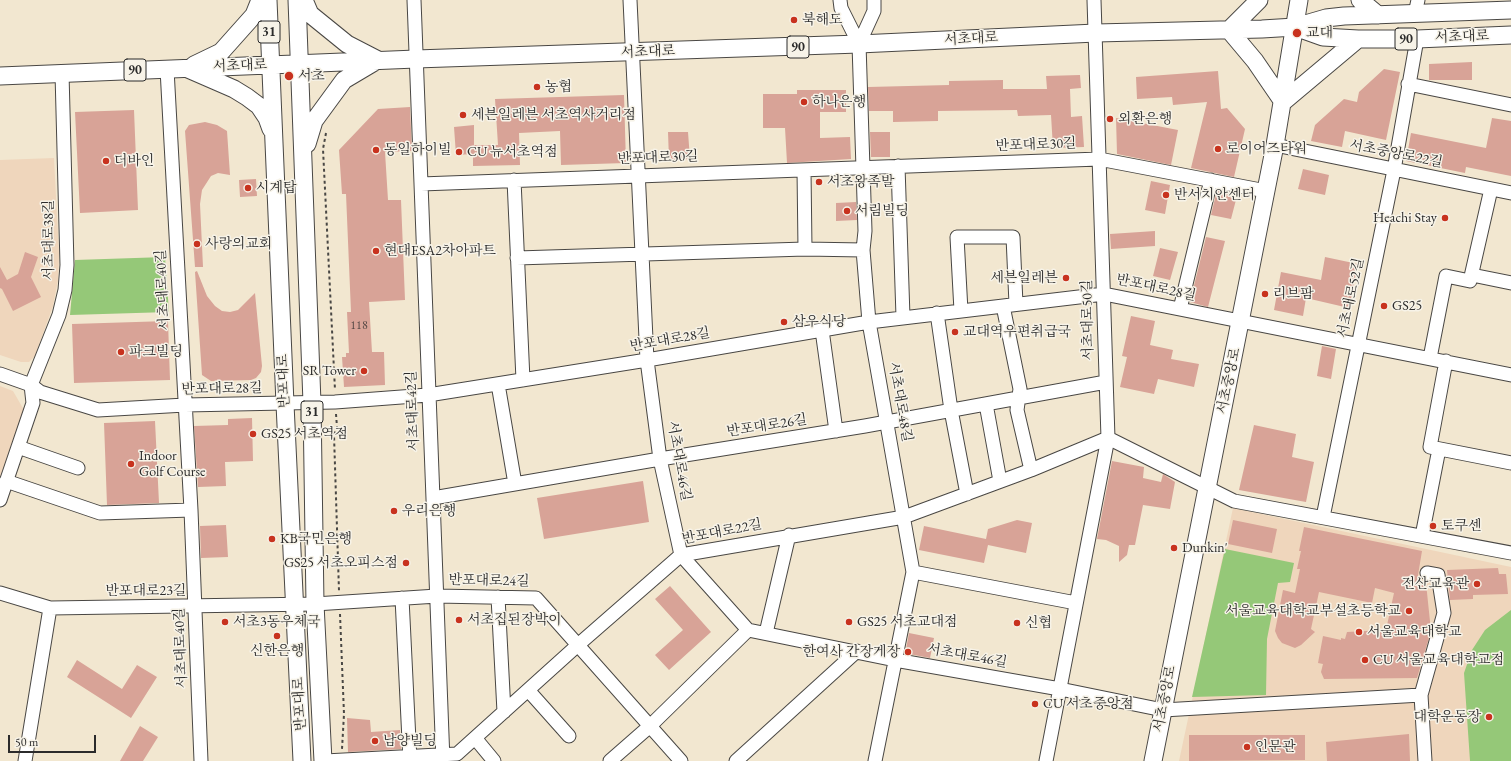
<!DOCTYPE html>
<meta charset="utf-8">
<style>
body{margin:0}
#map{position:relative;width:1511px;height:761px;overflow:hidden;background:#f2e7d0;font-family:"EB Garamond",serif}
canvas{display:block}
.scale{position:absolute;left:8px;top:735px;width:88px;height:18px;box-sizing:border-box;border:2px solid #2b2b2b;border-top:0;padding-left:5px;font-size:12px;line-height:14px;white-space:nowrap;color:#2b2b2b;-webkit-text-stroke:3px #f7f3e8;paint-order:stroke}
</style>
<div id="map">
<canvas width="1511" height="761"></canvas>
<div class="scale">50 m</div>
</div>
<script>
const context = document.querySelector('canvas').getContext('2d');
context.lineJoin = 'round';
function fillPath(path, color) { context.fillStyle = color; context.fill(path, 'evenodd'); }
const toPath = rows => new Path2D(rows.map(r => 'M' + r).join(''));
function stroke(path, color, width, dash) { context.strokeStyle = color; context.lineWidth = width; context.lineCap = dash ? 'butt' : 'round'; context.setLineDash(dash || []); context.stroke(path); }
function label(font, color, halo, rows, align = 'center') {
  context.font = font + ' "EB Garamond","Noto Serif KR",serif'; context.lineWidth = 3; context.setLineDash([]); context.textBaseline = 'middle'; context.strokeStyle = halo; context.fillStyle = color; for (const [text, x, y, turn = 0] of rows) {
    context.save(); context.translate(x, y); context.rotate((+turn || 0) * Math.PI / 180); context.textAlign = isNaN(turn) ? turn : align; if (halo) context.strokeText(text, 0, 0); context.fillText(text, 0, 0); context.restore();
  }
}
fillPath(toPath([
 [54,158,59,254,58,280,53,306,35,356,29,362,21,362,0,355,0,160],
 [0,386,13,391,24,410,0,478],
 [1233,508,1511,567,1511,761,1179,761]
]), '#efd6bc');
fillPath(toPath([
 [165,257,169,312,70,315,75,260],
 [1225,549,1294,563,1290,582,1278,583,1267,639,1266,695,1192,697],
 [1511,610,1511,761,1470,761,1464,673,1472,650,1485,630]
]), '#95c878');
fillPath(toPath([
 [1472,62,1472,80,1429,80,1429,64],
 [1384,69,1400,72,1386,140,1345,131,1342,147,1311,141,1315,125,1344,99,1357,102,1359,92],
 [1218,71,1221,109,1227,108,1245,129,1234,177,1191,168,1207,102,1173,105,1172,97,1137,99,1136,77],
 [1080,75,1081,88,1070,89,1071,117,1082,116,1084,147,1053,148,1051,115,1018,116,1017,110,938,111,938,121,893,122,893,111,869,111,868,87,949,85,949,81,1003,80,1003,89,1047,89,1046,76],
 [797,90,846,90,846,112,820,112,820,138,850,137,851,159,787,163,785,128,763,128,763,94,797,94],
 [624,95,626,163,561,165,560,131,519,133,520,165,473,166,473,154,456,155,454,127,474,125,474,145,498,145,495,99],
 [410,107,412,151,385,152,388,200,401,200,405,300,369,302,372,352,384,352,385,385,344,387,342,357,346,357,346,353,349,353,347,312,351,312,346,194,342,194,339,150,378,109],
 [134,110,138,210,80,213,75,112],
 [1116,118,1178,130,1171,165,1117,154],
 [1492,118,1511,121,1511,176,1466,167,1465,173,1406,161,1411,133,1486,148],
 [205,122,217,125,227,131,230,175,218,173,211,176,202,190,200,204,203,267,195,267,185,131,189,125],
 [668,132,688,132,690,159,669,160],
 [870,132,890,132,890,157,871,157],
 [1303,169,1329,175,1325,195,1298,189],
 [256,179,257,196,240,197,239,180],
 [1151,181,1170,185,1165,214,1145,210],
 [1217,190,1231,192,1230,195,1237,196,1231,219,1211,215],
 [856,202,857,220,836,221,836,203],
 [1155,231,1155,246,1111,249,1110,234],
 [1206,237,1225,241,1208,307,1190,302],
 [1160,248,1178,252,1170,280,1153,276],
 [25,252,38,257,31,277,41,297,13,311,2,289,0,288,0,267,7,280,18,274],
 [1325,257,1358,264,1349,308,1306,298,1303,316,1274,310,1281,272,1321,280],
 [197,271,207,296,215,306,222,311,230,312,238,310,255,293,262,366,261,372,256,378,251,380,211,381,202,375,195,272],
 [1131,316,1155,321,1150,345,1173,350,1171,359,1199,364,1194,387,1158,379,1154,394,1120,387,1127,357,1122,356],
 [168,321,170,380,74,383,72,324],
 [1322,346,1336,349,1331,379,1317,376],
 [252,418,253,461,225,462,226,486,198,487,194,426,228,425,228,419],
 [155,421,159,503,107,505,104,423],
 [1254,425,1296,434,1292,457,1314,462,1306,502,1239,490],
 [1112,461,1144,467,1143,478,1161,482,1163,474,1175,482,1170,509,1143,505,1135,545,1129,545,1127,555,1119,562,1119,546,1106,540,1097,539],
 [643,481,649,522,544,539,537,498],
 [1017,520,1032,523,1026,553,988,545,984,563,919,550,924,526,986,539,988,529],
 [1233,520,1277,529,1272,553,1228,544],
 [226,525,228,557,201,558,200,526],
 [1304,527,1422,551,1417,581,1426,583,1431,631,1417,678,1324,679,1321,672,1323,664,1318,663,1323,636,1341,640,1341,638,1345,639,1347,632,1386,630,1394,593,1375,588,1372,603,1319,592,1311,629,1315,632,1301,645,1295,648,1282,643,1278,638,1275,631,1283,590,1295,593,1300,569,1297,569,1301,551,1299,551],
 [1498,568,1499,574,1506,574,1508,594,1473,595,1473,599,1450,600,1447,570],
 [670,586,711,632,669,670,655,655,683,630,655,599],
 [909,633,934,638,930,658,909,654,906,649],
 [77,660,122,689,137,665,157,677,131,718,67,677],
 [347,718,370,720,371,732,400,730,401,749,348,752],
 [140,726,158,737,143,761,120,761],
 [1409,734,1410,761,1327,761,1326,742],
 [1189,735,1305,735,1305,760,1189,761]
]), '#d8a397');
const minor = toPath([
 [414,0,443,761],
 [630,0,647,360,660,459,681,555,748,630,895,660,1060,689,1163,710,1421,695,1425,761],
 [840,0,841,8,859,44,865,231,863,250,869,322,913,572,875,761],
 [1415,14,1418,0],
 [859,44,874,11,874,0],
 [167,69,191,510,201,761],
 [1408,84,1511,105],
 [1275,145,1511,193],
 [898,166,903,317],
 [804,170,805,249],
 [514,180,523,380],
 [421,184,1099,159,1266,191],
 [517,258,805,249,863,250],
 [1472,275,1511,283],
 [1003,306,1020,389,1017,410,1031,470],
 [1180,309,1211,180],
 [961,311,957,237,1013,237,1016,304],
 [937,313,951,410,967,494],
 [822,330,836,431],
 [1430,358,1446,276,1470,281,1491,189],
 [1446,361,1430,447,1511,463],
 [0,374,31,385,40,392,98,410,185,405,335,402,428,395,647,360,869,322,1104,294,1511,375],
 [498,384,515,484],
 [986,404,1000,481],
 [18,447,78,468],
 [6,481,100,513,191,510],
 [433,498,660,459,865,426,1106,382],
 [0,500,33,403,31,385,59,315,65,290,67,265,62,73],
 [1323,517,1394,170,1417,39],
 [1422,536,1439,449],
 [913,572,1076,603],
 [0,593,50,608,315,604,437,596,536,598,681,761],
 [498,597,504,712],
 [402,598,410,761],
 [766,633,789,535],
 [528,690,569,736],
 [1421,695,1444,613,1438,575,1427,573],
 [475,738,494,761],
 [25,761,50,608],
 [325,761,457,754,579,644,681,555,904,517,1031,470,1108,438,1234,501,1511,553],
 [610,761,650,726,748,630],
 [736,761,857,651],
 [1046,761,1108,438,1094,0]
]);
const major = toPath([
 [268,0,285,404,302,761],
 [297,0,312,403,315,604,323,761],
 [304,0,310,14,347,44,378,60],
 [1259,0,1229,30,1255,61,1283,102],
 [1360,0,1378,15],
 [1295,27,1323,37,1358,39,1417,39,1511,35],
 [194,65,221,52,254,15,260,0],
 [188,69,234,89,247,97,259,106,267,118,271,129],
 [0,76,416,59,859,44,1096,33,1262,29,1295,27,1326,18,1344,16,1511,10],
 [1283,102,1358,39],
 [307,144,314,121,344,80,376,61],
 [1153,761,1275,145,1299,0]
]);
stroke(minor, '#494744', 15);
stroke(major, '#494744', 19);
stroke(toPath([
 [326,133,323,149,335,390],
 [336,414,337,427,334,435,339,591],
 [340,614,344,714,342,749]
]), '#494744', 2, [3, 3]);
stroke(minor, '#fff', 13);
stroke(major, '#fff', 17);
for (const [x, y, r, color] of [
 [794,20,4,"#c8321e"],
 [1297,33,5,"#c8321e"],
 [289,76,5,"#c8321e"],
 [537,87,4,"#c8321e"],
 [804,102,4,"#c8321e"],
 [463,115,4,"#c8321e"],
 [1110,119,4,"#c8321e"],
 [1218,149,4,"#c8321e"],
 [376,150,4,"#c8321e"],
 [459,152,4,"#c8321e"],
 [106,161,4,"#c8321e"],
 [819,182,4,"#c8321e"],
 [248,188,4,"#c8321e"],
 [1166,195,4,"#c8321e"],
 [847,211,4,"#c8321e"],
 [1445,218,4,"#c8321e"],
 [197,244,4,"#c8321e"],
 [376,251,4,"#c8321e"],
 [1066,278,4,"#c8321e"],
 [1265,294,4,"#c8321e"],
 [1384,306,4,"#c8321e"],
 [784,322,4,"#c8321e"],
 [955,332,4,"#c8321e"],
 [121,352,4,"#c8321e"],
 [364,371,4,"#c8321e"],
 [253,434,4,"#c8321e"],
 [131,464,4,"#c8321e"],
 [394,511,4,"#c8321e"],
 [1433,526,4,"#c8321e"],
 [272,539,4,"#c8321e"],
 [1174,548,4,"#c8321e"],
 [406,563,4,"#c8321e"],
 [1477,584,4,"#c8321e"],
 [1409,611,4,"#c8321e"],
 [459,620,4,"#c8321e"],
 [225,622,4,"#c8321e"],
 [849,622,4,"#c8321e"],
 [1017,623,4,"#c8321e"],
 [1359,632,4,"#c8321e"],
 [277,636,4,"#c8321e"],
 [908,652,4,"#c8321e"],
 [1365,660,4,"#c8321e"],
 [1035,704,4,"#c8321e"],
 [1489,717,4,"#c8321e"],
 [375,741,4,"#c8321e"],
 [1247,747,4,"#c8321e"]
]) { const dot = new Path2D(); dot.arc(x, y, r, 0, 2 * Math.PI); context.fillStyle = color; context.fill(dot); stroke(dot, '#f7f3e8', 1.5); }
label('12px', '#564946', null, [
 ["118",359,326]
]);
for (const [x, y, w] of [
 [269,32,22],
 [1406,39,22],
 [798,47,22],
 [135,70,22],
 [312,412,22]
]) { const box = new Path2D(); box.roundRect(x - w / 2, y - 11, w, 22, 3); context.fillStyle = '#f7f3e8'; context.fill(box); stroke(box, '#2b2b2b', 1); }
label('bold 13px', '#2b2b2b', null, [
 ["31",269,32],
 ["90",1406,39],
 ["90",798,47],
 ["90",135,70],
 ["31",312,412]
]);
label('14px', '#2b2b2b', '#f7f3e8', [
 ["북해도",802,20],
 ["교대",1306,33],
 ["서초",298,76],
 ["농협",545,87],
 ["하나은행",812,102],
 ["세븐일레븐 서초역사거리점",471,115],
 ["외환은행",1118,119],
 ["로이어즈타워",1226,149],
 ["동일하이빌",384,150],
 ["CU 뉴서초역점",467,152],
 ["더바인",114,161],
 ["서초왕족발",827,182],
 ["시계탑",256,188],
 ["반서치안센터",1174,195],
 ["서림빌딩",855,211],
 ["Heachi Stay",1437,218,"right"],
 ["사랑의교회",205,244],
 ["현대ESA2차아파트",384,251],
 ["세븐일레븐",1058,278,"right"],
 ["리브팜",1273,294],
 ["GS25",1392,306],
 ["삼우식당",792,322],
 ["교대역우편취급국",963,332],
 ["파크빌딩",129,352],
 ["SR Tower",356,371,"right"],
 ["GS25 서초역점",261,434],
 ["Indoor",139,456],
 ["Golf Course",139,472],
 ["우리은행",402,511],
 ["토쿠센",1441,526],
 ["KB국민은행",280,539],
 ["Dunkin'",1182,548],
 ["GS25 서초오피스점",398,563,"right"],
 ["전산교육관",1469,584,"right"],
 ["서울교육대학교부설초등학교",1401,611,"right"],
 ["서초집된장박이",467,620],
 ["서초3동우체국",233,622],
 ["GS25 서초교대점",857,622],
 ["신협",1025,623],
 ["서울교육대학교",1367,632],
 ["신한은행",277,651,"center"],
 ["한여사 간장게장",900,652,"right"],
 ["CU 서울교육대학교점",1373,660],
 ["CU 서초중앙점",1043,704],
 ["대학운동장",1481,717,"right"],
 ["남양빌딩",383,741],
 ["인문관",1255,747]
], 'left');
label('14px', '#2b2b2b', '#f7f3e8', [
 ["서초대로",1462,37,-2],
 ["서초대로",971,39,-3],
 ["서초대로",648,52,-2],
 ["서초대로",240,66,-2],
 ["반포대로30길",1036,145,-2],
 ["서초중앙로22길",1396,154,11],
 ["반포대로30길",658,158,-2],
 ["서초대로38길",49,240,-90],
 ["반포대로28길",1156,288,12],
 ["서초대로40길",163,290,-93],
 ["서초대로52길",1351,298,-78],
 ["서초대로50길",1088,320,-91],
 ["반포대로28길",670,340,-10],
 ["반포대로",284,381,-92],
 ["서초중앙로",1229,381,-78],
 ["반포대로28길",222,389,-1],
 ["서초대로48길",900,402,80],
 ["서초대로42길",413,411,-92],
 ["반포대로26길",767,426,-9],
 ["서초대로46길",679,461,80],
 ["반포대로22길",722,532,-11],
 ["반포대로24길",489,581,1],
 ["반포대로23길",146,591],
 ["서초대로40길",181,648,-92],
 ["서초대로46길",967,656,10],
 ["서초중앙로",1165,699,-79],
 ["반포대로",300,704,-93]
]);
</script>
